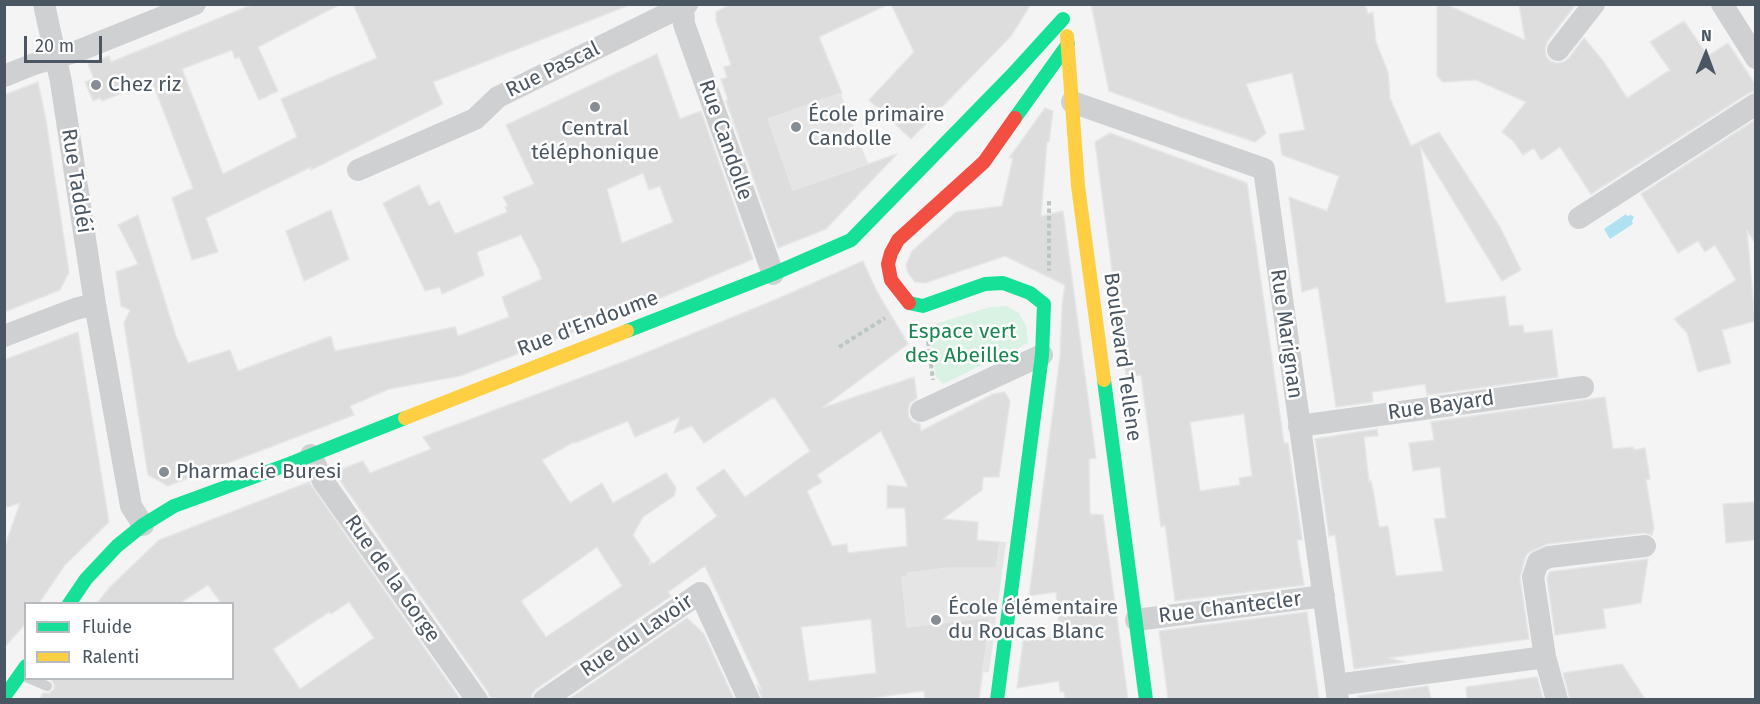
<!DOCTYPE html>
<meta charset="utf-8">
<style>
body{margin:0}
#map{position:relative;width:1760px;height:704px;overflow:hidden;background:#f4f4f4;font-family:"Fira Sans",sans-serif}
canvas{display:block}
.frame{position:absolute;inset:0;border:6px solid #4a5661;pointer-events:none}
.legend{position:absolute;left:24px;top:602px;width:210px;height:78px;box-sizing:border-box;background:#fff;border:2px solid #b7bbc0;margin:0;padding:8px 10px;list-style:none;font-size:18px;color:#4a5661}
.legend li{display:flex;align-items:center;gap:12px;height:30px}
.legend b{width:30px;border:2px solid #b7bbc0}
.north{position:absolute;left:1676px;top:24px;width:60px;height:60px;-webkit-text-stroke:4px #fff;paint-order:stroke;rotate:1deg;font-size:16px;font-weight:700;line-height:24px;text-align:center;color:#4a5661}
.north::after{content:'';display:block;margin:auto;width:21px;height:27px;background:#4a5661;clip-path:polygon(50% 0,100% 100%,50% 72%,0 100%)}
.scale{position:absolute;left:24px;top:36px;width:78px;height:27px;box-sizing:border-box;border:3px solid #4a5661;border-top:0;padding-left:8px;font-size:18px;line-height:21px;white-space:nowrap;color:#4a5661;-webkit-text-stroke:4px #fff;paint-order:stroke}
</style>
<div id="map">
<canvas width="1760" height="704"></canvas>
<div class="frame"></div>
<ul class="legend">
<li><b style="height:8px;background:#16e098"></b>Fluide</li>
<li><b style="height:8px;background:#ffcf43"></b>Ralenti</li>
</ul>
<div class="north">N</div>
<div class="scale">20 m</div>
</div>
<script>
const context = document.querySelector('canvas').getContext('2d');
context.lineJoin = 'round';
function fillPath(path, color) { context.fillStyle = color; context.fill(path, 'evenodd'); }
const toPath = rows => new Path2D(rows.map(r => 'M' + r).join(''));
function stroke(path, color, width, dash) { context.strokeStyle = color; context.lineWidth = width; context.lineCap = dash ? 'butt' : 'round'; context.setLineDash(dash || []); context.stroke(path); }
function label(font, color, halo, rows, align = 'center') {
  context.font = font + ' "Fira Sans",sans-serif'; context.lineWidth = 5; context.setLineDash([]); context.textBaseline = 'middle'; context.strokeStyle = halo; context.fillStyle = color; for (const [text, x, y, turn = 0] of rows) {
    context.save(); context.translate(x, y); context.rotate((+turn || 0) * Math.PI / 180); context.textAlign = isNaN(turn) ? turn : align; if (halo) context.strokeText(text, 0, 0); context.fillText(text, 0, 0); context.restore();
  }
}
fillPath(toPath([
 [822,45,874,179,837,217,757,181,721,79],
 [971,540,1006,542,989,672,883,683,869,551]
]), '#e6e5e6');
fillPath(toPath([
 [1006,306,1019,313,1026,326,1028,343,943,384,936,377,929,331,935,324,990,307]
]), '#d9f2e3');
fillPath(toPath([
 [1626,214,1627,216,1631,215,1634,217,1632,221,1633,224,1610,239,1604,229]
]), '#aee2f0');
const building = toPath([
 [254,4,341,4,258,47,278,91,259,100,239,57,235,59,232,50,182,69,223,174,297,137,281,99,377,58,353,4,627,4,627,6,433,82,443,104,311,170,311,167,206,218,218,252,192,260,172,198,193,188,152,81,102,101,100,98,93,101,85,82,94,79,88,64,109,56,111,62,254,4],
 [732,4,889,4,819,37,842,93,768,119,793,190,897,154,826,229,778,248,726,101,728,100,721,79,727,78,724,67,731,65,716,20,716,12,732,4],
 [891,4,1031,4,1011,36,911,139,869,100,914,52,891,4],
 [1091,4,1365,4,1368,14,1373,12,1376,42,1388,72,1390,98,1411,146,1439,132,1500,227,1521,270,1502,281,1420,146,1446,303,1505,296,1509,326,1523,325,1524,333,1552,330,1558,377,1427,395,1425,384,1372,392,1373,402,1336,407,1318,287,1302,292,1289,197,1327,211,1339,176,1282,155,1279,134,1305,130,1292,73,1246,84,1266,133,1255,142,1183,118,1109,91,1091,4],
 [1437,4,1445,4,1525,40,1519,4,1576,4,1547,42,1545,49,1546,56,1550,61,1556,63,1564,62,1569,58,1584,38,1604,62,1627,98,1670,70,1650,42,1684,21,1708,56,1728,43,1755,84,1755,91,1749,93,1591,194,1560,147,1541,160,1534,148,1523,155,1513,141,1502,132,1526,102,1476,80,1443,82,1437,76,1437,4],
 [657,54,680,119,701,111,753,259,637,308,460,376,389,389,350,406,354,415,168,486,148,475,124,323,130,310,121,306,116,272,138,264,118,225,138,215,176,336,188,363,230,350,238,371,331,336,335,351,455,327,458,336,509,317,502,297,542,279,539,272,540,272,521,235,477,252,484,275,442,294,440,287,425,291,383,203,419,185,429,206,439,201,455,234,507,212,505,207,508,206,503,197,534,184,506,125,657,54],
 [643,173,649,190,660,186,673,222,622,243,607,189,643,173],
 [38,82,46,120,69,272,60,290,4,312,4,95,38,82],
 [1045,108,1053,111,1049,142,1047,142,1041,216,1063,211,1096,458,1089,459,1090,514,1103,515,1128,699,1065,699,1064,692,1060,692,1059,681,1017,688,1023,641,1060,636,1056,592,1029,596,1060,357,1062,305,1065,285,1005,256,925,283,915,282,908,273,906,265,912,251,956,212,1002,206,1013,158,1009,158,1045,108],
 [1755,120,1755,243,1747,230,1755,321,1722,330,1731,363,1698,372,1687,333,1674,319,1736,280,1715,245,1705,252,1698,241,1678,253,1641,194,1755,120],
 [1110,133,1247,183,1284,443,1288,443,1302,540,1297,540,1304,585,1175,601,1165,525,1161,527,1141,375,1126,376,1095,142,1110,133],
 [1244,414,1252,476,1239,478,1240,485,1200,491,1190,422,1244,414],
 [331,210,349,259,304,281,286,231,331,210],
 [863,261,876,290,908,344,822,408,914,377,917,398,910,403,908,410,909,417,913,422,920,424,921,431,993,394,1005,392,1010,401,999,477,983,477,982,490,943,519,978,522,977,540,1000,542,996,568,949,568,908,573,908,576,902,577,907,627,990,617,979,699,925,699,924,691,865,699,762,699,757,685,762,690,705,566,668,592,671,596,536,689,532,694,531,699,502,699,490,697,488,692,334,472,363,461,370,473,431,449,423,437,633,358,777,299,863,261],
 [772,398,773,399,775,398,810,451,745,497,724,469,696,488,717,516,653,564,652,562,649,565,650,560,633,535,643,517,674,496,676,488,666,473,613,503,602,483,570,503,542,460,574,442,575,443,628,421,635,437,680,417,674,433,692,426,704,443,772,398],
 [881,431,908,487,887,485,887,508,905,508,907,546,848,553,847,544,832,546,807,491,822,482,817,475,881,431],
 [597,547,622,586,546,637,521,601,597,547],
 [871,619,876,673,809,681,801,627,871,619],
 [78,332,109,522,65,565,39,603,26,603,26,623,4,648,4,549,20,503,4,508,4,360,78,332],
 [1605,397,1613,449,1633,447,1634,450,1645,448,1650,479,1646,480,1654,528,1652,535,1643,533,1547,544,1528,553,1525,558,1520,578,1529,639,1389,658,1405,662,1354,669,1335,535,1329,536,1315,439,1377,429,1378,436,1364,437,1369,482,1371,481,1374,495,1379,527,1388,526,1396,576,1443,571,1434,519,1446,518,1440,467,1413,471,1409,443,1434,440,1431,422,1605,397],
 [309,482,460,699,40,699,43,693,49,693,54,689,54,684,50,678,232,678,232,603,221,603,208,585,180,603,97,603,110,587,159,540,309,482],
 [349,602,374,638,300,689,273,649,329,612,331,614,349,602],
 [1755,502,1755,540,1726,543,1723,504,1755,502],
 [1648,559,1641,603,1603,609,1606,628,1555,635,1547,578,1549,572,1648,559],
 [1307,612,1319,699,1168,699,1159,631,1307,612],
 [687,618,704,634,734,699,569,699,687,618],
 [1622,664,1645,699,1570,699,1563,673,1622,664],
 [1537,677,1543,699,1467,699,1466,687,1537,677],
 [1428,686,1431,699,1359,699,1358,696,1428,686]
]);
fillPath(building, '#ddddde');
stroke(building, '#e5e6e7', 1.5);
stroke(toPath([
 [1049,201,1049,271],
 [927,334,933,380],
 [839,347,885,318]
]), '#bcc7c4', 4, [4.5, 3]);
stroke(toPath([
 [28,678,47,686]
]), '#ced0d2', 10);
stroke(toPath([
 [44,4,61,82,95,304,131,506,143,525],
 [683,4,684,24,773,274],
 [1722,4,1756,58],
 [1558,50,1594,4],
 [4,76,34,64,78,51,195,4],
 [1072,102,1264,169,1338,700],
 [358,170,475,119,498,97,687,4],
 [1579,218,1756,104],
 [4,336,75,309,95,304],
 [921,411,1042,355],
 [1299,426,1583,387],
 [311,455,323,481,477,700],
 [1136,620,1324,596],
 [1336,685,1545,657],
 [544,700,700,593,749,700],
 [1557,700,1545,657,1533,577,1538,562,1549,557,1645,546]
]), '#ced0d2', 22);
stroke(toPath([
 [1015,118,1068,44],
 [909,303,923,306,985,284,1003,283,1030,293,1044,304,1042,355,997,700],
 [627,331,773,274,851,240,1012,75,1063,19],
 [1104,380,1146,700],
 [69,604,86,579,117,546,143,525,174,506,289,464,405,418],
 [4,697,26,666]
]), '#16e098', 14);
stroke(toPath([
 [1067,36,1078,186,1104,380],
 [405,418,627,331]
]), '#ffcf43', 14);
stroke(toPath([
 [909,303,891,280,888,264,891,253,898,240,984,162,1015,118]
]), '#f24e42', 14);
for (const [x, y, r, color] of [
 [96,85,6,"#868d94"],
 [595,107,6,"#868d94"],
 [796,127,6,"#868d94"],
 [164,472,6,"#868d94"],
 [936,620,6,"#868d94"]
]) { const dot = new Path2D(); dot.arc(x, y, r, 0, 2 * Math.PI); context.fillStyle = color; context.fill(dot); stroke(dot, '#fff', 2); }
label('21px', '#4a5661', '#fff', [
 ["Rue Pascal",553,70,-26],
 ["Rue Candolle",725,140,71],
 ["Rue Taddéi",76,181,81],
 ["Rue d'Endoume",588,324,-21],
 ["Rue Marignan",1286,334,82],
 ["Boulevard Tellène",1122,357,82],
 ["Rue Bayard",1441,406,-8],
 ["Rue de la Gorge",392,579,55],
 ["Rue Chantecler",1230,608,-7],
 ["Rue du Lavoir",637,636,-34]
]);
label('21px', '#4a5661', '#fff', [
 ["Chez riz",108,85],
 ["École primaire",808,115],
 ["Candolle",808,139],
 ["Central",595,129,"center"],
 ["téléphonique",595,153,"center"],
 ["Pharmacie Buresi",176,472],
 ["École élémentaire",948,608],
 ["du Roucas Blanc",948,632]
], 'left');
label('21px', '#17864f', '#fff', [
 ["Espace vert",962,332],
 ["des Abeilles",962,356]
]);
</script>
